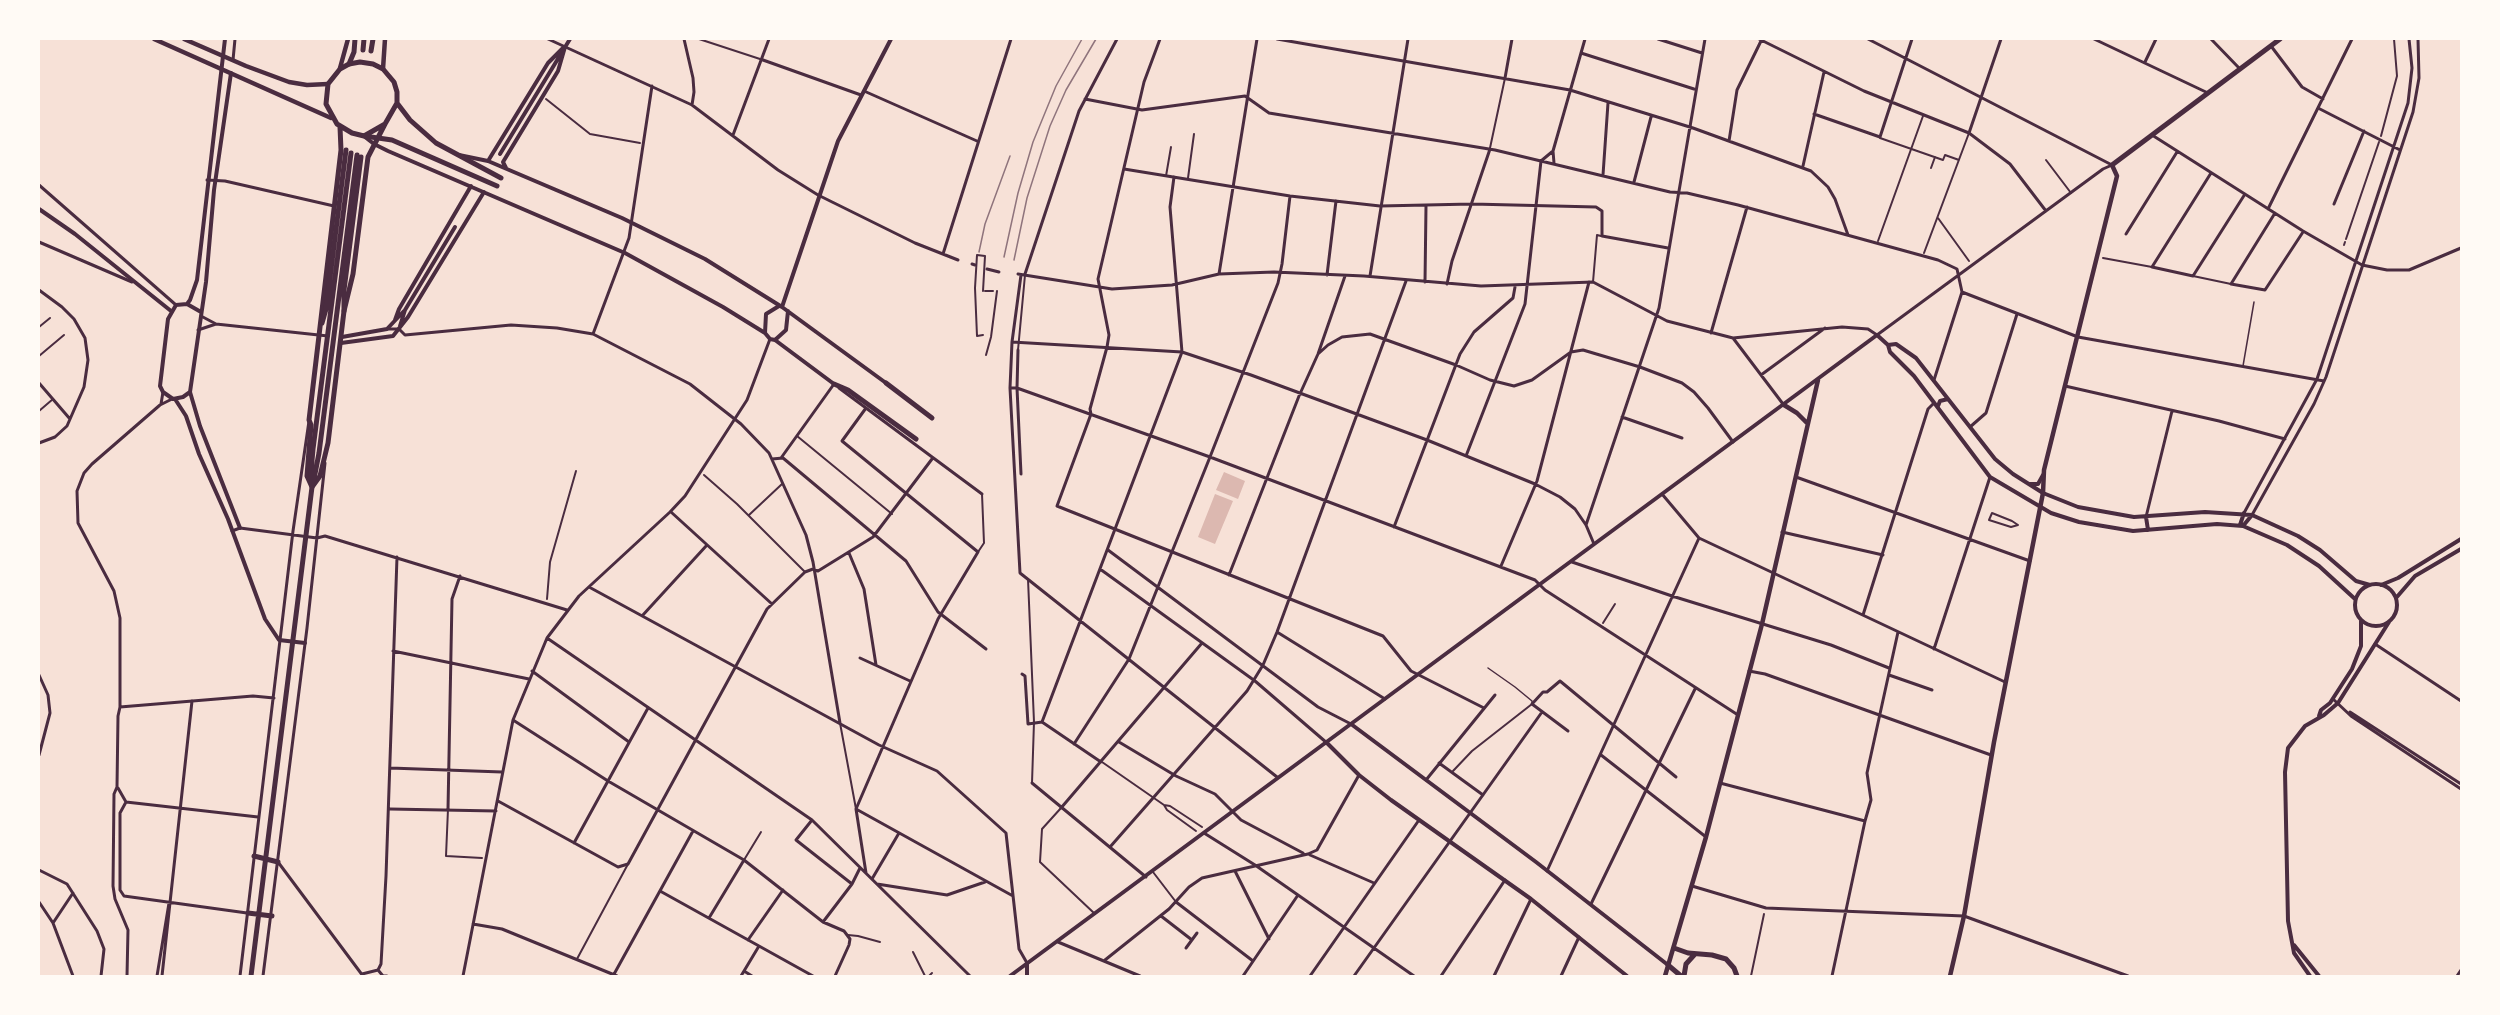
<!DOCTYPE html>
<style>
body{margin:0}
#map{position:relative;width:2500px;height:1015px;overflow:hidden;background:#f7e1d7;font-family:Barlow,sans-serif}
canvas{display:block}
.frame{position:absolute;inset:0;border:40px solid #fffaf5;pointer-events:none}
</style>
<div id="map">
<canvas width="2500" height="1015"></canvas>
<div class="frame"></div>
</div>
<script>
const context = document.querySelector('canvas').getContext('2d');
context.lineJoin = 'round';
function fillPath(path, color) { context.fillStyle = color; context.fill(path, 'evenodd'); }
const toPath = rows => new Path2D(rows.map(r => 'M' + r).join(''));
function stroke(path, color, width, dash) { context.strokeStyle = color; context.lineWidth = width; context.lineCap = dash ? 'butt' : 'round'; context.setLineDash(dash || []); context.stroke(path); }
fillPath(toPath([
 [1224,472,1245,481,1238,499,1216,490],
 [1215,494,1233,501,1215,544,1198,537]
]), '#dcb8b0');
stroke(toPath([
 [2243,366,2254,302],
 [1488,668,1515,687,1532,701,1532,703]
]), '#4a2c40', 1.5);
stroke(toPath([
 [699,39,760,59],
 [546,99,590,134,640,143],
 [2381,136,2397,76,2394,39],
 [1880,138,1943,160,1945,155,1959,160],
 [1490,148,1505,78],
 [2046,160,2071,193],
 [1931,168,1935,157],
 [1166,176,1171,147],
 [1188,178,1194,134],
 [1938,218,1969,261],
 [2346,239,2379,142],
 [1878,241,1923,116],
 [2344,245,2345,242],
 [1924,253,1969,133],
 [2103,258,2152,267],
 [2193,276,2231,284],
 [1593,282,1597,235,1601,236],
 [983,291,985,256,977,255,975,288,977,336,983,335],
 [985,291,993,291],
 [39,327,50,318],
 [1018,350,1025,275],
 [986,355,991,337,997,291],
 [39,356,64,335],
 [39,411,53,399],
 [797,436,892,514],
 [704,475,737,504,805,572],
 [1992,513,2012,521,2018,525,2011,527,1989,520,1992,513],
 [749,515,782,484],
 [978,552,984,543,982,494],
 [1028,579,1034,722,1032,783],
 [547,599,550,562,576,471],
 [1603,623,1615,604],
 [840,723,856,809],
 [1102,762,1164,805,1170,806,1202,827],
 [1453,771,1472,751,1532,704],
 [1164,805,1167,810,1196,831],
 [1061,808,1042,829,1040,862,1095,914],
 [448,809,446,856,482,858],
 [744,860,761,832],
 [1153,872,1176,902],
 [848,935,858,936,880,942],
 [913,952,925,976],
 [577,959,628,864],
 [929,976,932,973],
 [1751,976,1764,914]
]), '#4a2c40', 2);
stroke(toPath([
 [548,39,692,105,778,170,818,195,915,243,958,260],
 [684,39,693,78,694,92,692,105],
 [1160,39,1144,82,1098,279,1109,335,1107,347,1090,409,1091,414,1057,506,1383,636,1411,671,1484,708],
 [1277,39,1570,90,1693,128,1811,171,1828,187,1835,199,1848,235],
 [1658,39,1702,53],
 [1759,39,1864,91,1969,133,2010,164,2046,211],
 [2094,39,2208,93],
 [2211,39,2240,69],
 [2271,46,2302,87,2323,99],
 [1581,53,1694,89],
 [233,60,235,39],
 [763,60,861,95],
 [2145,62,2156,39],
 [1505,78,1512,39],
 [864,91,977,141],
 [1085,99,1142,110,1245,96,1269,113,1495,150,1670,192,1687,193,1738,205,1938,260,1957,269,1962,292,1934,380],
 [2318,108,2400,150],
 [1814,114,1880,137,1912,39],
 [1969,133,2001,39],
 [733,135,769,39],
 [2152,135,2303,231,2362,265,2387,270,2409,270,2461,248],
 [1729,141,1737,90,1761,41],
 [1553,151,1554,163],
 [1803,166,1824,72],
 [1124,169,1290,196,1380,206,1472,204,1596,207,1602,211,1602,236,1668,248],
 [2211,173,2152,267,2193,276,2245,194],
 [1603,175,1608,103],
 [207,180,225,181,334,206],
 [1634,182,1651,117],
 [39,185,176,305],
 [2334,204,2364,131],
 [2268,209,2352,39],
 [2275,213,2231,284,2265,290,2303,232],
 [2126,234,2177,152],
 [39,242,132,282],
 [943,254,1011,39],
 [972,264,975,265],
 [987,269,999,272],
 [1018,274,1112,289,1172,285,1219,274,1274,272,1364,276,1481,286,1593,282,1667,321,1733,338,1842,327,1868,329,1877,335,2103,169,2112,165,1868,39],
 [1025,274,1079,111,1117,39],
 [1219,274,1257,39],
 [1021,275,1012,342,1010,388,1020,573,1277,777],
 [1327,275,1336,201],
 [1370,276,1408,39],
 [1425,282,1426,206],
 [1447,284,1452,261,1490,149],
 [39,290,62,307,74,319,85,338,88,360,84,387,67,426,55,437,39,443],
 [1962,292,2078,337,2324,381],
 [201,316,216,324,328,336],
 [387,329,399,329,405,335,511,325,557,328,593,334,690,384,741,424,769,453,806,535,813,562,840,723],
 [198,330,216,324],
 [1711,333,1747,207],
 [593,334,629,238,652,86],
 [1733,338,1783,404],
 [1012,342,1182,352,1251,375,1427,440,1535,484,1560,497,1575,509,1586,525,1594,544],
 [1018,350,1017,388,1021,474],
 [1318,354,1328,345,1342,337,1370,334,1456,365,1490,380,1514,386,1532,380,1571,352,1583,350,1640,367,1682,383,1694,392,1708,408,1733,442],
 [1761,375,1825,328],
 [39,383,70,419],
 [2065,386,2219,421,2285,439],
 [839,388,982,494],
 [1010,388,1017,388,1210,457,1535,580,1545,590,1738,715],
 [161,404,163,392],
 [1622,417,1682,438],
 [1970,427,1986,413,2017,314],
 [1466,456,1525,304,1541,161,1553,151,1585,39],
 [781,458,834,384],
 [772,459,783,458,906,561,938,612,986,649],
 [1796,477,2030,561],
 [1662,494,1699,538,2005,682],
 [671,512,772,604],
 [2244,513,2317,379,2408,103,2412,68,2409,39],
 [2252,515,2314,404,2326,377,2413,112,2419,78,2418,39],
 [2146,517,2172,411],
 [1586,525,1659,308,1705,39],
 [1394,527,1460,354,1474,332,1513,298,1515,287],
 [232,531,240,528,317,538,325,536,567,610],
 [1782,532,1883,555],
 [1108,550,1318,707,1351,724],
 [849,553,864,589,876,665],
 [1572,562,1672,596,1831,645,1889,668],
 [1501,566,1537,481,1589,282],
 [1100,569,1255,681,1327,743],
 [1229,575,1299,396,1318,354,1345,276],
 [589,587,879,745,937,771,1006,833,1019,949,1027,963],
 [1863,615,1928,409,1934,403],
 [642,616,707,545],
 [1277,632,1385,699],
 [547,638,812,820,970,976],
 [2375,644,2461,701],
 [1934,649,1990,477],
 [393,651,529,679],
 [860,658,910,681],
 [532,671,629,742],
 [1749,671,1765,674,1991,755],
 [1022,674,1025,676,1028,724,1042,722,1101,762],
 [39,675,48,695,50,713,39,755],
 [1889,675,1932,690],
 [2333,699,2351,716,2461,789],
 [120,707,253,696,274,698],
 [2350,712,2461,784],
 [513,720,608,781,744,860,823,922,844,931,850,939,849,945,835,976],
 [1042,722,1182,352,1170,207,1174,177],
 [1568,731,1532,704,1543,692,1547,692,1560,681,1676,777],
 [1119,742,1176,776,1215,794,1241,820,1303,853],
 [1074,744,1129,659,1210,457,1278,283,1282,264,1290,196],
 [1601,755,1706,837],
 [1439,763,1483,795],
 [390,768,502,772],
 [1426,780,1495,695],
 [1032,783,1146,877],
 [1720,783,1865,821],
 [118,788,126,802],
 [498,801,618,867,628,864,767,609,805,572,813,569,818,571,873,537,932,459],
 [1061,808,1202,643],
 [390,809,496,811],
 [448,809,452,599,460,576],
 [856,809,1013,896],
 [812,820,796,840,852,884],
 [1204,833,1255,865,1414,976],
 [574,843,648,708],
 [1110,847,1247,691,1263,665,1277,632,1406,281],
 [1310,855,1374,883],
 [278,862,363,976],
 [39,870,67,884,97,931,104,949,101,976],
 [1235,871,1269,939],
 [1547,871,1699,538],
 [866,873,856,809,938,619,978,552,842,441,866,408],
 [872,879,899,833],
 [877,884,947,895,985,882],
 [1692,886,1766,908,1964,916,2128,976],
 [660,891,813,976],
 [39,902,53,923,73,976],
 [1176,902,1253,961],
 [1591,904,1695,689],
 [247,913,124,896,120,890,120,813,126,802,258,817],
 [1161,916,1192,940],
 [709,918,744,860],
 [823,922,852,884,860,868],
 [53,923,73,893],
 [473,924,502,929,617,976],
 [748,940,783,890],
 [1058,942,1140,976],
 [1186,948,1197,933],
 [1105,960,1169,909,1189,887,1202,878,1308,854,1317,850,1359,775],
 [378,970,381,964,386,876,397,557],
 [378,970,383,976,387,976],
 [744,971,752,976],
 [362,974,378,970],
 [127,976,128,930,115,899,113,886,114,794,117,787,118,716,120,707,120,618,114,591,78,523,77,491,84,473,92,464,160,405,172,399],
 [157,976,169,903],
 [162,976,192,701],
 [240,976,293,531,309,421],
 [263,976,307,628,325,463],
 [463,976,513,720,547,638,579,596,670,512,685,496,747,400,770,339],
 [613,976,693,831],
 [741,976,759,946],
 [1243,976,1298,895],
 [1310,976,1419,820],
 [1354,976,1542,712],
 [1441,976,1505,880],
 [1494,976,1531,899],
 [1561,976,1579,937],
 [1832,976,1865,821,1871,800,1867,773,1898,632],
 [2457,976,2461,970]
]), '#4a2c40', 3);
stroke(toPath([
 [365,137,374,144,388,151,625,253,723,307,765,333,770,339,775,340,834,384],
 [500,154,570,39],
 [459,155,488,161,622,218,705,259,782,307,886,383],
 [488,161,548,63,564,47],
 [506,168,503,162,558,71,565,47],
 [39,209,75,234,171,311],
 [187,304,190,300,197,280,225,39],
 [782,307,838,141,891,39],
 [201,312,187,304,176,305,168,319,160,386,163,392,173,399,183,397,190,392,206,282,214,190,231,73],
 [395,320,399,309,471,186],
 [400,326,405,310,455,227],
 [765,333,766,314,779,306],
 [342,337,387,329,404,311],
 [775,340,786,330,788,311],
 [341,343,393,336,408,317,484,192],
 [1888,345,1896,344,1916,358,1995,459,2013,474,2043,493,2078,507,2134,517,2205,512,2252,515,2298,536,2320,550,2356,581,2370,585],
 [190,392,200,426,240,528],
 [175,399,186,416,199,454,228,519,265,619,279,640,305,643],
 [1938,406,1940,401,1948,399],
 [2029,484,2038,484,2043,475],
 [2146,517,2148,530],
 [2240,525,2244,513],
 [2243,526,2252,515],
 '2355 605a21 21 0 1 1 42 0a21 21 0 1 1-42 0Z',
 [2381,585,2398,578,2461,539],
 [2396,598,2415,576,2461,549],
 [2319,716,2321,710,2330,703,2352,669,2361,646,2361,621],
 [1351,724,1536,862,1668,965],
 [1327,743,1359,775,1391,800,1531,899,1627,976],
 [2294,945,2319,976],
 [1010,976,1877,335,1888,345,1890,352,1914,376,1990,477,2051,513,2079,522,2133,531,2217,524,2243,526,2287,545,2319,566,2355,599],
 [1027,976,1027,964],
 [2310,976,2294,953,2288,921,2285,772,2288,748,2305,726,2324,715,2338,703,2389,622]
]), '#4a2c40', 4);
stroke(toPath([
 [154,39,331,118],
 [184,39,246,66,289,82,307,85,328,84],
 [340,68,348,39],
 [383,69,385,39],
 [1784,405,1797,413,1807,423],
 [1665,976,1706,837,1762,624,1818,380],
 [1950,976,1964,916,1994,742,2043,493,2044,470,2117,176,2112,165]
]), '#4a2c40', 4.5);
stroke(toPath([
 [397,103,410,120,436,143,501,178],
 [364,136,385,124,397,103,397,92,394,82,383,69,373,64,360,62,349,64,340,69,328,84,326,104,337,124,352,133,364,136,392,140,497,186],
 [2112,165,2280,39],
 [886,383,932,418],
 [834,384,848,390,916,439],
 [312,487,307,476,311,425,309,420,341,150,340,127],
 [254,856,278,862],
 [248,913,272,916],
 [1674,948,1688,953,1712,955,1726,959,1734,968,1737,976],
 [1668,965,1681,976],
 [251,976,312,487,320,476,328,443,344,311,353,274,368,157,385,124],
 [1684,976,1686,964,1695,954]
]), '#4a2c40', 5);
stroke(toPath([
 [363,50,364,39],
 [371,51,373,39],
 [349,64,354,52,355,39],
 [344,311,344,290,361,157],
 [322,323,326,309,346,150],
 [314,479,319,453,357,155],
 [312,487,311,472,313,449,351,153]
]), '#4a2c40', 5);
stroke(toPath([
 [979,252,985,224,1010,156],
 [1004,257,1018,193,1033,142,1056,86,1082,39],
 [1014,260,1027,198,1050,126,1066,90,1096,39]
]), '#8f747c', 1.5);
</script>
